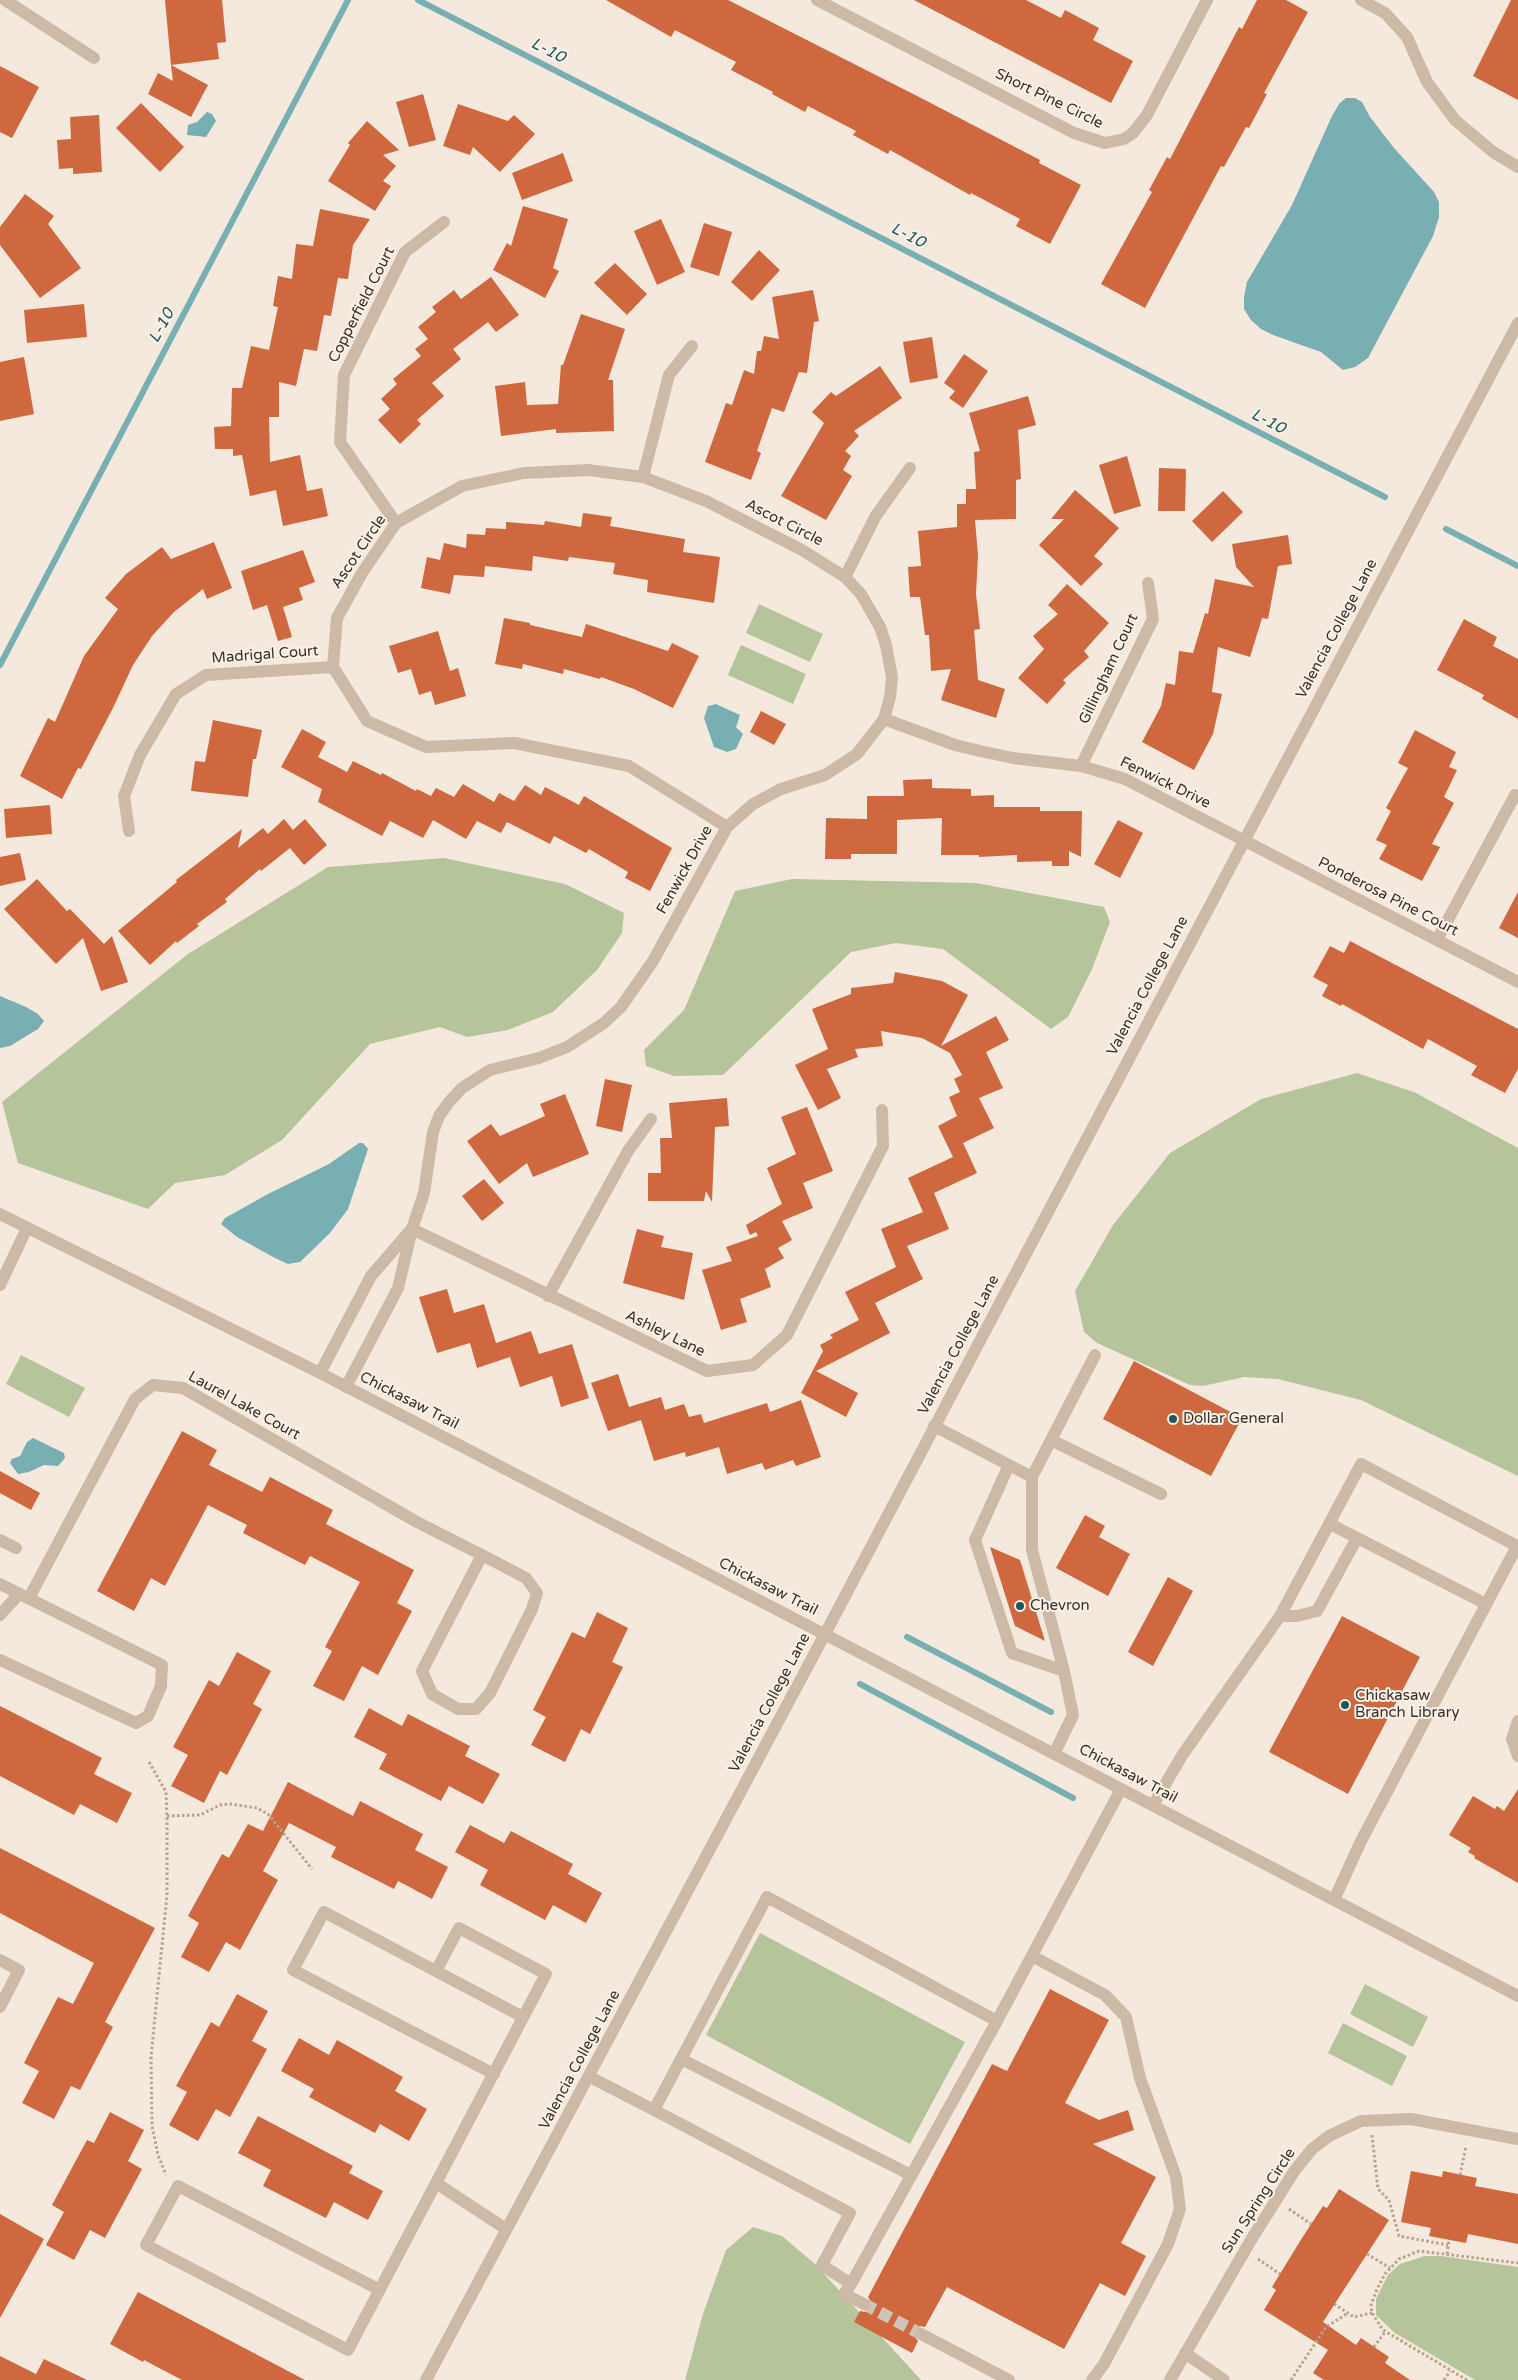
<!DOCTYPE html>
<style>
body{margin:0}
canvas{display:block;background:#f4e9dc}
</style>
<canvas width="1518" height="2380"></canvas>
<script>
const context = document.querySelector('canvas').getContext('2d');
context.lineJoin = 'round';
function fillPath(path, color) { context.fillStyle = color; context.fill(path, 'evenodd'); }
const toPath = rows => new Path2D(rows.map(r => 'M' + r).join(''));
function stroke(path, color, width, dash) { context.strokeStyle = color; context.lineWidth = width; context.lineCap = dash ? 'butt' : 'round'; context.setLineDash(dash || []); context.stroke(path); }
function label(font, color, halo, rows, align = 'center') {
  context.font = font + ' "Varela Round",sans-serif'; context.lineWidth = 4; context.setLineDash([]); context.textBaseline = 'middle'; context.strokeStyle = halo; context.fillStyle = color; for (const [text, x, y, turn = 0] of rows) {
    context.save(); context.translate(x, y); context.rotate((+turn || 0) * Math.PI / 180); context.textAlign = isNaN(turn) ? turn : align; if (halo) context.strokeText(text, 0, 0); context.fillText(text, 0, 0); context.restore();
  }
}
fillPath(toPath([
 [759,604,823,634,810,662,746,633],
 [741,645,806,674,793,704,728,675],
 [444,858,565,884,624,913,622,933,597,970,553,1012,508,1030,467,1037,440,1027,370,1044,282,1140,225,1175,175,1183,148,1209,18,1163,2,1102,188,954,328,867],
 [792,879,976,883,1104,907,1110,922,1092,969,1068,1017,1051,1029,943,949,896,943,851,952,723,1075,674,1076,646,1066,644,1050,684,1010,735,891],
 [1357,1073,1414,1092,1518,1148,1518,1476,1361,1400,1278,1379,1244,1377,1203,1386,1190,1385,1097,1343,1084,1332,1075,1291,1113,1225,1170,1153,1261,1099],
 [21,1355,85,1388,69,1417,6,1384],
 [760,1933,965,2042,910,2144,706,2035],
 [1365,1984,1428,2017,1413,2047,1350,2014],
 [1343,2023,1407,2056,1392,2086,1328,2053],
 [753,2227,782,2236,815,2264,921,2380,685,2380,703,2314,726,2250],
 [1425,2256,1441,2256,1518,2267,1518,2380,1475,2380,1395,2333,1376,2315,1376,2299,1388,2275,1400,2264]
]), '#b5c49a');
fillPath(toPath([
 [1346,98,1355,98,1362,102,1370,117,1394,148,1434,192,1439,202,1439,217,1433,236,1368,358,1355,367,1343,370,1321,352,1273,335,1261,329,1251,320,1244,309,1244,297,1247,282,1292,205,1332,116,1339,104],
 [207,112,212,114,216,121,206,137,187,135,188,125,197,122],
 [716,704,740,715,736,727,743,734,736,749,727,752,714,747,704,718,708,706],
 [0,996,26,1007,38,1014,44,1021,38,1029,10,1046,0,1048],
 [359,1143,363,1143,368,1149,348,1209,330,1233,300,1262,288,1264,275,1258,237,1237,221,1224,225,1218,268,1194,329,1164],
 [33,1438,64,1453,65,1458,58,1466,44,1465,29,1472,18,1474,10,1463,12,1459,20,1456,27,1442]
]), '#78afb3');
stroke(toPath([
 [418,0,1385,497],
 [1446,529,1518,566],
 [0,665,348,0],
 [907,1637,1051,1712],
 [860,1684,1073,1798]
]), '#78afb3', 6);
fillPath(toPath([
 [165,0,222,0,226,42,217,43,219,59,171,65],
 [606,0,728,0,925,100,1040,160,1039,163,1081,185,1050,244,1016,226,1020,219,971,193,970,195,890,150,888,154,853,135,856,131,808,106,805,112,772,94,773,92,731,70,736,62,675,30,671,37],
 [914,0,1026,0,1061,18,1065,10,1099,28,1093,40,1133,61,1111,103],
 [1257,0,1286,0,1308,12,1264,93,1267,94,1249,128,1246,127,1224,167,1221,166,1145,308,1101,284,1152,192,1149,190,1167,157,1170,159,1239,27,1242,29],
 [1511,0,1518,0,1518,100,1473,76],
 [171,65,208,85,191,117,148,94,158,73,173,81],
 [0,66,39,87,12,138,0,132],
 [423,94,436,140,409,147,396,102],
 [141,103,184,147,160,172,116,128],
 [458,104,508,121,514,115,535,134,500,172,473,147,470,155,443,146],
 [99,115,102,172,73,174,73,168,59,169,57,140,71,139,70,117],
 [367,121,399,150,383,155,396,166,383,181,391,186,375,211,328,181,350,145,348,143],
 [563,153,573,181,522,200,512,173],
 [25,194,54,216,48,224,81,268,40,298,0,245,0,227],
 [523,206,568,219,553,268,559,271,545,298,493,270,507,243,511,246],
 [320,209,370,219,353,245,348,279,338,278,331,316,324,315,317,351,304,349,296,386,279,382,279,417,269,417,270,462,300,455,307,491,322,488,328,516,283,526,276,490,250,496,242,455,233,456,233,449,215,449,214,427,231,426,232,388,242,388,251,346,269,350,278,307,273,306,278,276,292,279,296,244,313,246],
 [661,219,685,272,657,285,634,231],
 [704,223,732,232,719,276,690,267],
 [759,250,780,270,752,301,731,282],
 [615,263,647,294,627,315,594,283],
 [491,277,519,315,496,332,488,322,453,349,461,359,432,383,444,396,417,420,421,424,400,444,378,420,390,409,381,399,397,384,393,379,421,356,415,349,428,339,418,327,436,312,432,307,454,290,461,299],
 [813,290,819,321,814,322,807,373,799,372,784,412,772,408,757,451,761,453,751,480,705,462,726,403,732,405,744,370,754,374,757,351,761,351,764,336,779,339,772,297],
 [84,304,87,337,27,343,24,310],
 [581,314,625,329,608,380,613,380,614,431,556,433,556,429,501,436,495,386,525,382,527,405,558,404,561,365,563,365],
 [932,337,938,378,910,383,903,342],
 [964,354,988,371,963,408,949,398,955,391,944,383],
 [24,357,34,414,0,421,0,362],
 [880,366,902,398,854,431,859,436,845,451,851,456,843,470,852,476,826,520,781,496,824,423,812,412,831,392,836,396],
 [1028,396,1036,425,1018,430,1021,479,1016,480,1016,519,975,520,978,555,976,594,980,629,974,630,978,680,1005,689,996,718,941,700,951,669,931,671,929,635,925,635,920,597,910,597,908,567,921,566,918,531,957,527,957,504,966,504,966,489,976,489,974,452,980,451,969,413],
 [1127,456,1141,506,1114,514,1099,465],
 [1159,468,1186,469,1185,511,1158,511],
 [1075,490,1119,528,1094,556,1103,564,1081,586,1039,545,1064,519,1051,519],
 [1223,491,1243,512,1212,542,1192,521],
 [583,513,612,517,610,526,685,539,683,552,720,557,714,603,647,592,648,580,613,574,615,563,569,557,568,561,533,556,532,571,485,566,484,577,454,575,450,594,421,588,427,557,440,560,444,543,466,548,467,534,485,535,486,528,506,529,506,522,544,525,545,521,581,527],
 [1288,535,1292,564,1278,566,1268,619,1262,618,1250,657,1218,647,1212,692,1222,694,1213,734,1194,770,1142,742,1161,706,1166,683,1175,685,1179,651,1193,653,1205,613,1208,614,1215,579,1254,587,1236,567,1232,544],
 [214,542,232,588,207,599,203,589,174,612,152,636,133,665,113,708,81,769,78,768,62,799,20,776,48,718,55,722,84,656,118,609,105,598,126,574,162,547,171,559],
 [303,550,315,582,299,588,303,600,283,607,292,637,278,641,267,605,253,610,241,571],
 [1067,584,1109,623,1084,651,1089,657,1063,680,1066,683,1047,704,1018,678,1044,649,1033,636,1058,614,1048,605],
 [504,618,530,623,530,625,582,637,586,624,668,651,672,643,699,656,673,708,634,689,601,677,600,679,564,669,563,674,523,664,522,669,495,664],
 [1464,619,1497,637,1493,646,1518,659,1518,719,1482,699,1484,695,1437,670],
 [438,631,450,671,458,668,466,696,435,705,431,691,419,695,411,669,398,673,389,646],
 [761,711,786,724,774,745,750,732],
 [213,720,262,730,256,759,253,759,248,797,191,791,195,761,205,762],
 [302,729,326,742,318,757,347,772,353,761,381,775,382,773,416,791,417,789,431,796,436,788,454,797,463,784,494,802,499,793,514,801,525,785,541,795,545,787,579,805,584,796,672,848,650,891,625,878,628,872,589,849,586,853,554,836,550,844,507,822,501,833,477,821,466,839,433,820,423,838,390,821,382,836,318,802,322,789,281,767],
 [1415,730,1456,752,1449,767,1457,770,1444,797,1454,803,1432,844,1440,847,1422,881,1379,859,1387,845,1376,840,1391,811,1386,808,1408,768,1398,763],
 [932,779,932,788,971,789,971,796,994,795,994,807,1040,807,1040,811,1082,811,1081,857,1069,851,1069,866,1052,866,1052,861,1017,862,1017,855,979,857,979,855,941,855,942,818,897,820,897,854,851,854,851,859,825,859,826,818,867,819,867,796,904,796,903,780],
 [50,805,52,834,6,838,4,809],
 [284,819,293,830,305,819,327,845,304,865,290,848,261,871,260,869,225,899,227,902,197,924,199,926,177,943,176,941,150,965,118,931,177,882,176,880,242,829,238,848,263,828,268,834],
 [1118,820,1143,833,1120,878,1094,864],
 [20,853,26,880,0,886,0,857],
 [37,879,67,911,70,909,104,944,112,936,128,982,101,991,83,938,56,964,4,909],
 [1518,892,1518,938,1499,928],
 [1350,941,1518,1029,1518,1069,1505,1093,1471,1075,1477,1066,1428,1039,1423,1049,1342,1004,1341,1006,1322,996,1328,985,1313,977,1330,946,1344,953],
 [895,972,942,981,968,995,941,1046,996,1016,1009,1040,986,1052,1003,1088,979,1098,994,1128,963,1143,977,1173,934,1193,949,1229,907,1246,923,1279,875,1303,890,1333,816,1371,858,1393,846,1417,801,1393,823,1351,820,1345,833,1338,830,1335,859,1320,845,1292,896,1267,881,1229,923,1212,908,1178,953,1157,938,1126,957,1116,949,1097,960,1092,954,1079,962,1075,950,1053,922,1038,881,1031,883,1046,855,1049,858,1057,827,1069,841,1098,818,1110,795,1065,828,1049,812,1009,851,994,851,988,893,983],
 [605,1079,632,1085,622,1132,596,1126],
 [565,1094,589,1154,533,1177,527,1163,499,1184,467,1141,491,1124,500,1136,545,1116,540,1104],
 [727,1098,729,1126,715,1127,712,1202,706,1191,704,1201,648,1201,648,1173,661,1173,660,1138,672,1138,669,1103],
 [807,1107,833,1171,803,1183,813,1208,782,1221,792,1240,778,1248,784,1258,765,1269,771,1287,740,1299,747,1322,721,1330,702,1270,732,1261,726,1247,758,1236,756,1232,750,1235,746,1225,782,1204,767,1168,796,1154,781,1117],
 [484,1179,504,1203,482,1221,462,1196],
 [637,1229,664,1236,661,1247,693,1253,684,1300,623,1283],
 [447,1289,454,1313,484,1304,496,1343,531,1331,539,1354,572,1344,589,1398,561,1407,552,1376,520,1387,510,1357,477,1368,470,1343,437,1353,419,1297],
 [1134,1361,1242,1418,1211,1476,1103,1419],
 [618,1374,629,1407,661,1397,665,1410,684,1404,689,1417,701,1414,704,1423,767,1403,770,1412,801,1400,821,1457,796,1466,793,1460,765,1470,762,1463,727,1474,719,1447,686,1457,685,1452,654,1461,641,1420,608,1431,591,1383],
 [182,1431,217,1450,209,1465,262,1492,270,1477,333,1510,326,1524,414,1570,397,1603,412,1611,378,1675,362,1666,344,1701,313,1686,332,1651,325,1647,360,1582,310,1556,305,1565,243,1533,247,1525,208,1505,165,1586,151,1578,134,1611,97,1591],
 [0,1471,40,1493,31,1510,0,1493],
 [1085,1515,1105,1526,1099,1537,1130,1554,1108,1596,1056,1568],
 [990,1547,1020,1560,1045,1641,1015,1626],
 [1168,1577,1193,1591,1153,1666,1128,1652],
 [597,1612,628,1628,612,1662,623,1667,590,1734,581,1729,565,1762,531,1745,546,1717,533,1710,572,1632,585,1638],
 [1342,1616,1420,1657,1348,1794,1269,1752],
 [237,1652,271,1671,253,1704,262,1709,227,1775,220,1771,204,1803,171,1786,188,1755,173,1747,209,1680,219,1686],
 [0,1706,102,1758,94,1774,132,1793,117,1823,80,1804,74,1815,0,1776],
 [369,1708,402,1726,408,1714,470,1746,465,1756,500,1774,483,1804,449,1786,441,1801,379,1769,387,1754,354,1737],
 [288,1782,353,1816,360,1801,423,1834,415,1850,448,1867,432,1899,398,1881,394,1889,331,1857,336,1847,289,1823,263,1871,278,1880,240,1950,226,1942,209,1972,181,1957,199,1923,188,1916,222,1854,229,1858,248,1824,263,1831],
 [1518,1789,1518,1883,1474,1858,1475,1856,1468,1852,1471,1848,1449,1835,1473,1796,1495,1809,1497,1806,1504,1811],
 [470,1825,504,1843,511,1831,573,1864,568,1874,602,1893,586,1923,553,1905,545,1920,480,1885,488,1870,455,1852],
 [0,1848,155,1928,105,2022,113,2027,80,2090,71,2086,54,2119,22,2103,39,2071,24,2063,58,1997,73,2004,94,1963,0,1913],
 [1050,1989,1109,2020,1065,2103,1099,2120,1128,2110,1134,2130,1093,2144,1156,2177,1121,2243,1146,2256,1125,2296,1100,2283,1064,2349,947,2287,925,2327,920,2326,914,2330,913,2335,918,2341,912,2353,854,2322,860,2311,865,2312,871,2308,872,2303,868,2297,992,2064,1007,2071],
 [237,1994,268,2011,252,2041,267,2049,230,2117,216,2109,198,2141,169,2125,187,2092,176,2086,211,2022,219,2027],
 [299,2038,329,2055,337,2040,403,2077,395,2091,427,2109,409,2141,380,2124,375,2133,309,2097,314,2089,281,2071],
 [110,2112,144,2130,128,2161,142,2169,105,2238,90,2230,74,2260,46,2245,64,2212,52,2205,87,2140,94,2143],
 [258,2116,353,2166,349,2173,383,2191,368,2220,334,2202,326,2218,263,2186,271,2170,238,2153],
 [1411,2171,1442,2177,1443,2171,1477,2178,1475,2186,1518,2194,1518,2244,1468,2234,1466,2243,1429,2236,1431,2228,1401,2222],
 [1339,2189,1389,2220,1323,2322,1356,2345,1361,2338,1389,2357,1385,2363,1410,2380,1324,2380,1313,2373,1328,2350,1264,2310,1276,2290,1272,2287,1302,2238,1323,2206,1327,2208],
 [0,2214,44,2239,0,2318],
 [138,2292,305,2380,182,2380,144,2360,143,2362,110,2344],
 [0,2356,36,2374,44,2359,87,2380,0,2380]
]), '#cf673f');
stroke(toPath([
 [864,2304,921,2334]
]), '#cfc4b8', 12, [12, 6]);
stroke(toPath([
 [149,1762,166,1792,167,1816,167,1895,151,2057,152,2126,158,2155,166,2175],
 [167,1816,200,1815,220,1805,231,1804,257,1808,268,1814,312,1869],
 [1372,2135,1378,2189,1389,2200,1399,2236,1448,2245],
 [1460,2175,1466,2146],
 [1289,2209,1311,2224],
 [1367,2254,1390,2268],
 [1447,2254,1449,2240],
 [1258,2259,1280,2274],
 [1334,2304,1354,2317,1372,2313],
 [1374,2347,1385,2332],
 [1291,2380,1326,2327,1348,2313],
 [1444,2380,1450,2371],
 [1467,2380,1383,2330,1372,2313,1371,2305,1377,2289,1385,2274,1399,2259,1419,2251,1518,2263]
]), '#b9a390', 3, [2.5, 2.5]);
stroke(toPath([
 [5,0,94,58],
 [817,0,1074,133,1105,143,1124,139,1133,133,1147,115,1207,0],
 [1361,0,1385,13,1407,37,1427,82,1455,120,1493,152,1518,167],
 [643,477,669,375,692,346],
 [396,523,340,442,344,375,405,252,444,222],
 [845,577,875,517,910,468],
 [884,719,955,745,980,751,1013,758,1081,766,1125,779,1518,982],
 [1081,766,1153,619,1148,583],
 [129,831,124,796,140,755,176,694,206,675,333,667],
 [1437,940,1515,795],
 [0,1214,320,1373,851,1648,1518,1996],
 [412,1229,707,1371,753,1365,787,1335,883,1146,882,1110],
 [0,1285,27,1228],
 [548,1296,628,1151,651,1119],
 [320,1373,371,1276,410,1231],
 [346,1387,398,1288,412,1229,424,1193,433,1132,439,1116,449,1102,462,1088,490,1070,539,1058,567,1047,604,1023,621,1007,653,961,727,827,753,804,781,789,825,775,857,754,884,719,890,697,892,677,886,645,880,627,861,594,845,577,802,550,706,501,643,477,588,470,524,473,462,486,396,523,362,573,337,618,333,667,367,721,426,747,514,743,629,766,727,827],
 [934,1426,1032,1477,1032,1550,1064,1671,1073,1715,1054,1754],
 [1051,1440,1095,1355],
 [1009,1465,975,1540,1012,1653,1064,1671],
 [1032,1477,1051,1440,1161,1494],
 [1330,1524,1486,1604],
 [0,1540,16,1548],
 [0,1584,162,1665,161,1686,148,1716,136,1723,0,1660],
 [29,1598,135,1399,153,1385,183,1388,417,1522,482,1555,526,1578,537,1593,532,1609,490,1693,476,1709,458,1709,432,1694,422,1671,482,1555],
 [0,1615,19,1594],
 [1280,1616,1297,1616,1317,1611,1357,1538],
 [1518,1721,1512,1739,1518,1756],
 [1153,1805,1183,1754,1280,1616,1361,1464,1517,1546,1361,1841,1334,1900],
 [1032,1956,1105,1995,1126,2017,1140,2078,1176,2177,1180,2209,1168,2244,1104,2364,1092,2380],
 [0,1960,19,1970,0,2007],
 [681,2059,911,2175],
 [494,2074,293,1970,324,1912,523,2017],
 [590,2077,654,2110,767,1897,997,2021,1121,1789],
 [654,2110,850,2213,822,2265,851,2284,997,2021],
 [436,2183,506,2229],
 [851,2284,844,2294,864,2304],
 [380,2290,178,2186,146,2245,348,2350,546,1974,459,1928,436,1971],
 [921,2334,1009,2380],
 [1185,2353,1224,2380],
 [426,2380,825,1634,1518,323],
 [1170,2380,1251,2240,1295,2170,1312,2149,1329,2136,1361,2121,1411,2119,1518,2139]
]), '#cdbaa6', 12);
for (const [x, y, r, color] of [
 [1173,1419,5,"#1a575e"],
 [1020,1606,5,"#1a575e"],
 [1345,1705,5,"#1a575e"]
]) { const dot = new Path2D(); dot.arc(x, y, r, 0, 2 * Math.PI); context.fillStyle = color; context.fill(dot); stroke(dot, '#fbf3e8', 2); }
label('15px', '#392e28', '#fbf3e8', [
 ["Short Pine Circle",1049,99,26],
 ["Copperfield Court",362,305,-63],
 ["Ascot Circle",784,523,27],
 ["Ascot Circle",359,552,-56],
 ["Valencia College Lane",1337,629,-62],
 ["Madrigal Court",265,655,-4],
 ["Gillingham Court",1109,669,-65],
 ["Fenwick Drive",1165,783,26],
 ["Fenwick Drive",685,870,-61],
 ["Ponderosa Pine Court",1388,897,27],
 ["Valencia College Lane",1148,986,-62],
 ["Ashley Lane",665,1334,26],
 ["Valencia College Lane",959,1345,-62],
 ["Chickasaw Trail",409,1401,27],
 ["Laurel Lake Court",244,1406,29],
 ["Chickasaw Trail",768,1587,27],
 ["Valencia College Lane",770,1703,-62],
 ["Chickasaw Trail",1128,1774,28],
 ["Valencia College Lane",580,2060,-62],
 ["Sun Spring Circle",1259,2201,-57]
]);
label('15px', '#392e28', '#fbf3e8', [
 ["Dollar General",1183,1419],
 ["Chevron",1030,1606],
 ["Chickasaw",1355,1696],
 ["Branch Library",1355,1713]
], 'left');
label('italic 16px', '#1a575e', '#fbf3e8', [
 ["L-10",548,51,27],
 ["L-10",908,236,27],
 ["L-10",162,326,-62],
 ["L-10",1268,422,27]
]);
</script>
